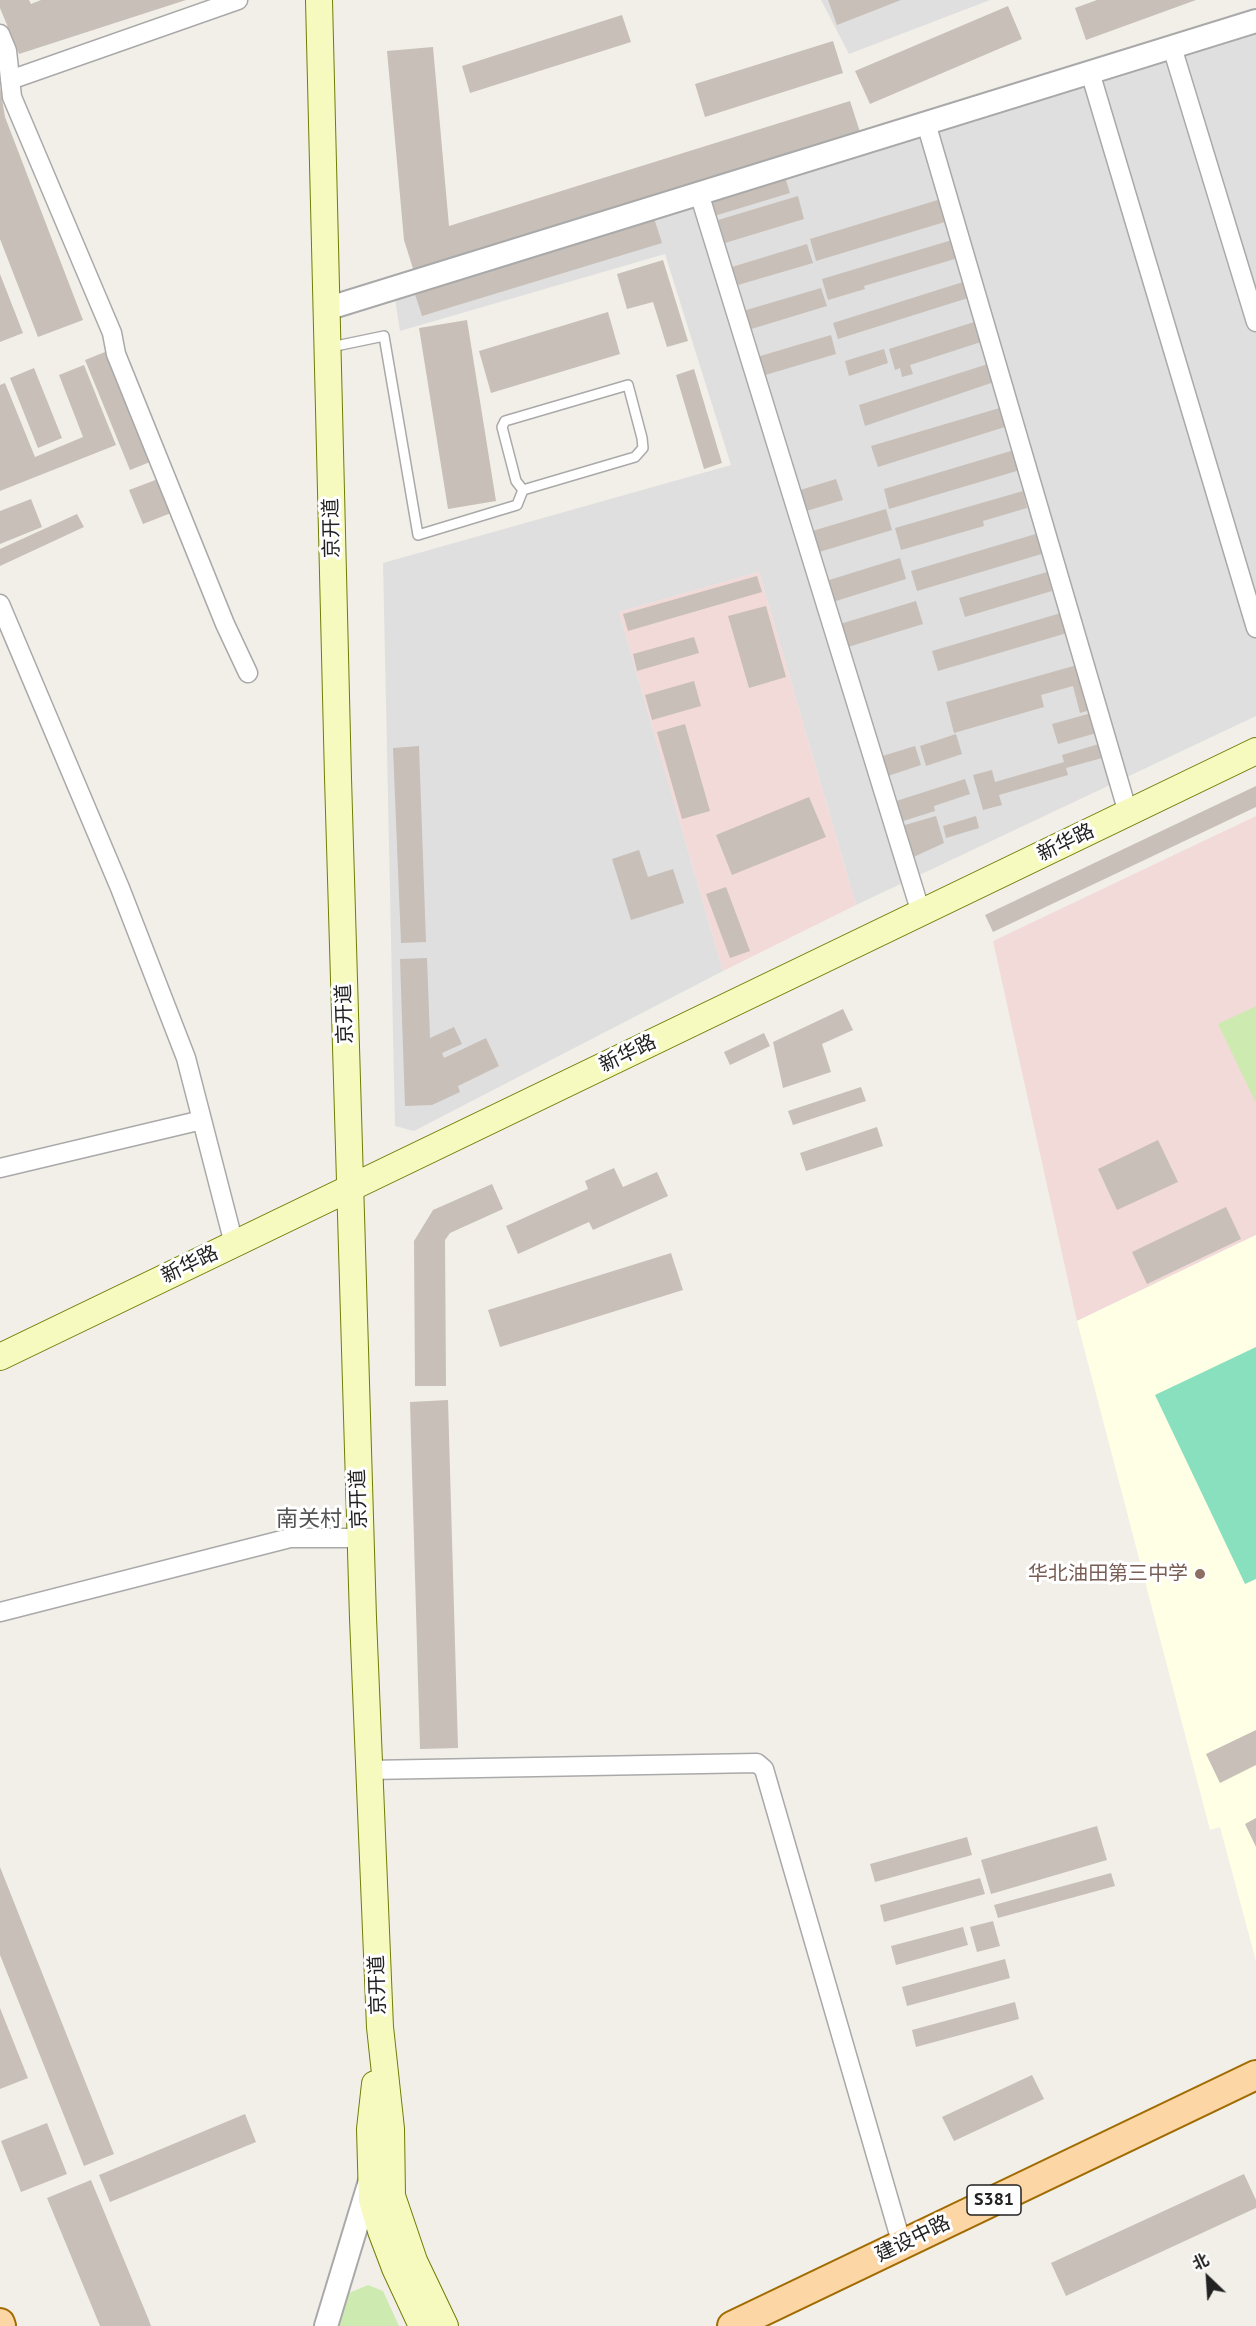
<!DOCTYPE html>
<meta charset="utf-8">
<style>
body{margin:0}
#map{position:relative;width:1256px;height:2326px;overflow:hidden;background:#f2efe9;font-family:"PT Sans","Noto Sans SC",sans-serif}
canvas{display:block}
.north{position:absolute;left:1178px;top:2248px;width:60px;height:60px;-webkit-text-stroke:4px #fff;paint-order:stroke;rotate:335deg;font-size:16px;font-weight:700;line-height:24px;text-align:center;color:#222}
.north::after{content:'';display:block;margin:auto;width:21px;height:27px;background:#222;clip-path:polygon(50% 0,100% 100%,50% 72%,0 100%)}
</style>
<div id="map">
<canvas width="1256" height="2326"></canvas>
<div class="north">北</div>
</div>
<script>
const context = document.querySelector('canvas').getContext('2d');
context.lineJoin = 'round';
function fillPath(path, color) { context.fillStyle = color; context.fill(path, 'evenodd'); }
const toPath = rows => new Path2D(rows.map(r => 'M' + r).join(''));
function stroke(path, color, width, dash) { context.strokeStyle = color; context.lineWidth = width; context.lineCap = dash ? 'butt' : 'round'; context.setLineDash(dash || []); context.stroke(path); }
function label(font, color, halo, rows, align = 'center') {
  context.font = font + ' "PT Sans","Noto Sans SC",sans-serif'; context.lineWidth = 6; context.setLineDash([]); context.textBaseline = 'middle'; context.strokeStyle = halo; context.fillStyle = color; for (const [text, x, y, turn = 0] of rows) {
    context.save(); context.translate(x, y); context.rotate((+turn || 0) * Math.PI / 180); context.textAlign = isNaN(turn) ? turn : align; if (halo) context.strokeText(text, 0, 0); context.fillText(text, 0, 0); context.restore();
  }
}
fillPath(toPath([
 [821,0,990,0,849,54],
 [1256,30,1256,716,856,905,759,572,619,612,723,971,414,1131,395,1126,383,563,731,465,665,254,400,331,394,293]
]), '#e0dfdf');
fillPath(toPath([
 [759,572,856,905,723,971,619,612],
 [1256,816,1256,1235,1077,1321,993,941]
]), '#f2dad9');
fillPath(toPath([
 [1256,1235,1256,1961,1220,1827,1210,1830,1077,1321]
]), '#ffffe5');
fillPath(toPath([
 [1256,1006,1256,1103,1218,1024],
 [368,2285,383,2291,399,2326,339,2326,349,2293]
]), '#cdebb0');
fillPath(toPath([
 [1256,1347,1256,1579,1245,1584,1155,1395]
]), '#88e0be');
fillPath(toPath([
 [0,0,29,0,31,4,41,0,186,0,19,54,0,8],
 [828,0,901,0,837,25],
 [1097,0,1196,0,1086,40,1075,8],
 [1008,6,1022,39,870,104,855,71],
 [622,15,631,42,470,93,462,66],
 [833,41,843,73,705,117,695,84],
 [433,47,449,226,850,101,861,135,415,275,404,240,387,51],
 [0,87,5,117,83,320,38,337,0,239],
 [785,177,790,193,714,216,710,200],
 [798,196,804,219,725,243,718,220],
 [941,199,948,221,816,261,810,239],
 [654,218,662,243,422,316,414,291],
 [952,240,958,258,864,286,865,289,828,300,822,279],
 [807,244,813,263,738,285,732,267],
 [663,260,688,341,667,347,653,302,627,309,617,274],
 [0,274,23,333,0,342],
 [963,282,968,298,838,339,833,323],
 [821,288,827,306,748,330,743,311],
 [608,312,620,354,491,393,479,351],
 [467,320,496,501,448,509,419,328],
 [974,322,981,342,910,365,913,374,902,377,900,368,895,370,889,349],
 [831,335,836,354,762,376,757,357],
 [884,349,888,363,849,376,845,361],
 [110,350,155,460,130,470,85,360],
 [988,364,994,382,865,426,859,405],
 [84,365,116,445,0,491,0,385,5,383,35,457,83,437,59,375],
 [34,368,62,438,38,448,10,378],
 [694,369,722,463,704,469,676,375],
 [1003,407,1008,426,878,467,871,446],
 [1014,450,1020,470,889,509,884,489],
 [158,479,171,513,143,524,129,490],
 [836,479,843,500,803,512,797,491],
 [1023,491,1027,508,983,521,984,526,901,550,895,528],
 [31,499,42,527,0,544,0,511],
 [886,509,892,530,816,553,809,532],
 [77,514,84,527,0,566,0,549],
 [1039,533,1045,553,917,591,911,571],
 [900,558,906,579,833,602,826,581],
 [1047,572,1052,591,965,617,959,598],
 [757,576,762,592,628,631,623,614],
 [916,601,923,624,848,647,840,624],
 [766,606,786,677,749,688,728,616],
 [1061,613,1067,633,938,671,932,651],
 [694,637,699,653,637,671,633,654],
 [1077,665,1090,710,1080,713,1073,686,1041,695,1044,707,954,733,946,702],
 [694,681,701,706,652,720,645,695],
 [1095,712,1100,732,1058,744,1052,724],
 [685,724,710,811,682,819,657,732],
 [956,734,962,754,926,766,920,746],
 [1099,744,1102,758,1066,768,1068,775,999,795,1002,805,983,810,973,775,992,770,995,782,1064,762,1062,755],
 [419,746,426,942,401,943,393,748],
 [915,746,921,765,882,778,876,758],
 [965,779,970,794,934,806,935,811,897,823,890,803],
 [1256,786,1256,807,993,932,985,915],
 [809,797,826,837,732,875,716,835],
 [936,816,944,843,907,860,898,827],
 [976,816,979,828,946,838,943,826],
 [639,850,648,877,673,869,684,903,631,920,612,859],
 [726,887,750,951,730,958,706,894],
 [427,958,430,1038,454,1027,462,1044,442,1053,444,1058,486,1038,499,1066,458,1086,460,1092,432,1105,405,1106,400,959],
 [843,1009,853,1030,822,1044,831,1072,783,1088,773,1042],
 [764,1033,770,1046,730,1065,724,1052],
 [861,1087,866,1101,793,1125,788,1111],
 [877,1127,883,1146,806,1171,800,1153],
 [1158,1140,1178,1182,1117,1210,1098,1169],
 [614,1168,623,1187,657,1172,668,1196,593,1230,589,1222,518,1254,506,1226,588,1189,585,1181],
 [492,1184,503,1209,450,1233,445,1240,446,1386,415,1386,414,1241,433,1210],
 [1226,1207,1241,1239,1147,1284,1132,1252],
 [671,1253,683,1290,500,1347,488,1310],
 [448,1400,458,1748,420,1749,410,1402],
 [1256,1730,1256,1765,1220,1783,1206,1754],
 [1256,1818,1256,1847,1245,1824],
 [1097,1826,1107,1860,991,1894,981,1860],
 [967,1837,972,1855,875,1882,870,1864],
 [0,1867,114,2154,84,2166,0,1955],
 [1111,1873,1115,1886,998,1918,994,1905],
 [980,1878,985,1894,884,1922,880,1905],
 [993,1921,1000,1946,977,1952,970,1927],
 [963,1927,968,1945,896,1965,891,1946],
 [1005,1959,1010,1978,907,2006,902,1987],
 [1015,2002,1019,2019,916,2047,912,2030],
 [0,2008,28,2078,0,2089],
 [1032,2075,1044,2099,954,2141,942,2117],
 [245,2114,256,2142,110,2202,99,2175],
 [47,2123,67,2174,21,2192,1,2141],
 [1244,2174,1256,2200,1256,2208,1066,2296,1051,2263],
 [91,2180,148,2318,151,2326,100,2326,47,2198]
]), '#c7bfb8');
const service = toPath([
 [331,347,384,336,418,535,517,505,523,490,635,457,643,448,642,438,628,385,505,421,502,427,516,481,523,490]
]);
const minor = toPath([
 [0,34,7,51,12,97,112,333,116,354,225,624,248,673],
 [1172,47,1256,322],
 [1090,72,1256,628],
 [10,80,238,0],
 [926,123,1128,813],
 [699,193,921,913],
 [0,604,120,888,186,1058,234,1244],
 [0,1168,202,1120],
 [0,1612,290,1538,361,1538],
 [369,1770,757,1763,764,1769,902,2245]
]);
const tertiary = toPath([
 [326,309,1256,21],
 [326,2326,370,2181]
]);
const secondary = toPath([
 [319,0,338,778,363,1618,380,2027,391,2129,392,2196,414,2261,445,2326],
 [0,1357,1256,751],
 [375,2084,370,2129,372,2200,381,2231,395,2268,422,2326]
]);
const primary = toPath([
 [0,2323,1,2326],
 [732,2326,1256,2075]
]);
stroke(service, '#a9a9a9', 12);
stroke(minor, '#a9a9a9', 21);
stroke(tertiary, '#a9a9a9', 26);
stroke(secondary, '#707d05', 28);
stroke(primary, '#a06b00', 32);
stroke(service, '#fff', 9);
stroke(minor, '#fff', 18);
stroke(tertiary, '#fff', 22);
stroke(secondary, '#f7fabf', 26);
stroke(primary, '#fcd6a4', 28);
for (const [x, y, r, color] of [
 [1200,1574,6,"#8d6e63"]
]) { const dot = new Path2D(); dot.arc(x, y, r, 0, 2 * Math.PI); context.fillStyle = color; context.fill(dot); stroke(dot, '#fff', 2); }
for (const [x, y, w] of [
 [994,2200,54]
]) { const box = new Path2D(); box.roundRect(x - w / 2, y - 15, w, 30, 4.5); context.fillStyle = '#fff'; context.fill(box); stroke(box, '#222', 1.5); }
label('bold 18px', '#222', null, [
 ["S381",994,2200]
]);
label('20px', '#222', '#fff', [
 ["京开道",332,528,-91],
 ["新华路",1066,843,-26],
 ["京开道",345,1014,-92],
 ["新华路",628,1054,-26],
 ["新华路",190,1265,-26],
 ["京开道",359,1499,-92],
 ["京开道",378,1985,-92],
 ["建设中路",913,2239,-26]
]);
label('20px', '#785e54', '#fff', [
 ["华北油田第三中学",1188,1574]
], 'right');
label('22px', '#555', '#fff', [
 ["南关村",309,1520]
]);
</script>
